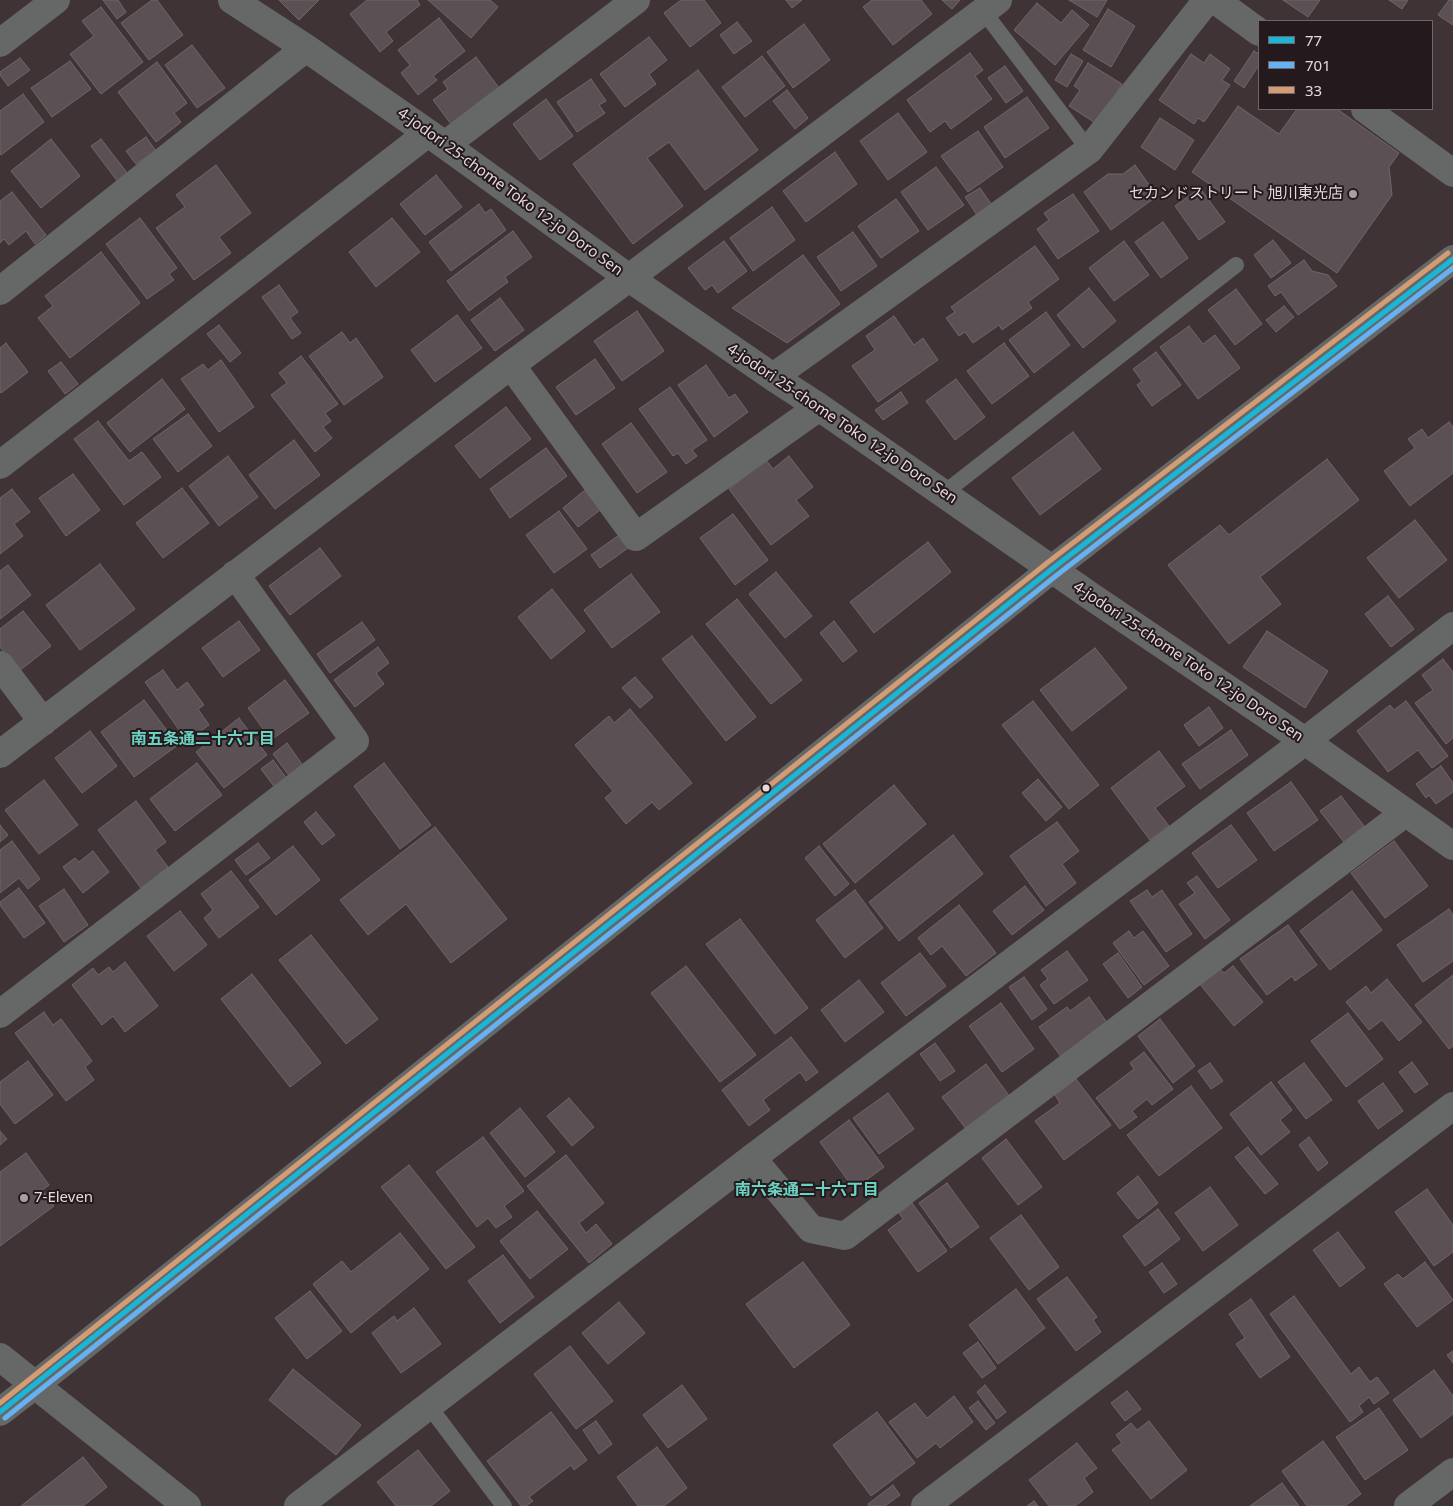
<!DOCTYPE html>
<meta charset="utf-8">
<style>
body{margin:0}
#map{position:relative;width:1453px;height:1506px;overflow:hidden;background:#3f3336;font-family:"Noto Sans",sans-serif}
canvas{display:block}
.legend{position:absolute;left:1258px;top:20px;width:175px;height:90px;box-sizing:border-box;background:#24191c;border:1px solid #726568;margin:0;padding:6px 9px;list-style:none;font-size:15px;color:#e7d8db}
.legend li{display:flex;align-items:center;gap:10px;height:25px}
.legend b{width:25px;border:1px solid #726568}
</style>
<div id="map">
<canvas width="1453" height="1506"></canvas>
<ul class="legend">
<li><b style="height:6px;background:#1ab6d8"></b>77</li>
<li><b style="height:6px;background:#66b1f2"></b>701</li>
<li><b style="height:6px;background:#d39c74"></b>33</li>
</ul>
</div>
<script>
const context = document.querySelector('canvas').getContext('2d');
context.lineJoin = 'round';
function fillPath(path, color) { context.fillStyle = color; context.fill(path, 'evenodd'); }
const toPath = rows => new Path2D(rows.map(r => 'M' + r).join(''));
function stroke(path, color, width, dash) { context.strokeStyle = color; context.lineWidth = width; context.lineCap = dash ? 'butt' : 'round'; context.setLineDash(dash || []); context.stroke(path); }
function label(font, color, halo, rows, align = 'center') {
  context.font = font + ' "Noto Sans","Noto Sans JP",sans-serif'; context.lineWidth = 4; context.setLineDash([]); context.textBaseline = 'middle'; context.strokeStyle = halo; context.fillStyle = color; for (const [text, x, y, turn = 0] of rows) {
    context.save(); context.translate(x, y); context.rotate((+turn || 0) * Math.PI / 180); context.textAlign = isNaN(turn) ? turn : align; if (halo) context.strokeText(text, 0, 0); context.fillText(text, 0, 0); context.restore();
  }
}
const building = toPath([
 [103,0,118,0,126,12,117,19,103,0],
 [152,0,157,0,183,35,149,60,121,23,152,0],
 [279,0,319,0,299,20,279,0],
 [367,0,417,0,420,5,386,32,393,41,380,52,350,14,367,0],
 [428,0,490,0,498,7,471,38,428,0],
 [681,0,704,0,721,23,690,47,664,13,681,0],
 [786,0,802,0,792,8,786,0],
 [872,0,921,0,932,14,893,45,863,7,872,0],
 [942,0,960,0,952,9,942,0],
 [1069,0,1107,0,1097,17,1069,0],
 [1283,0,1320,0,1308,17,1283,0],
 [1389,0,1408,0,1402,9,1389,0],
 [1449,0,1453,0,1453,25,1438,15,1449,0],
 [1037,3,1061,23,1072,10,1089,25,1055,65,1014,30,1037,3],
 [101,7,143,62,101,94,70,54,94,36,82,21,101,7],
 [1108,9,1135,26,1111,67,1083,50,1108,9],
 [439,18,465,51,433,76,437,80,418,95,401,73,410,65,398,50,439,18],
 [737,22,752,41,734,54,720,35,737,22],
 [804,24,830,60,793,88,767,52,804,24],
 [649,37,667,60,649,74,656,84,625,107,600,74,649,37],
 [192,45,225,88,197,108,165,65,192,45],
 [1254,51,1259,54,1259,65,1244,88,1234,81,1254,51],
 [970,53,983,70,975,76,992,99,951,129,945,121,930,132,907,100,970,53],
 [1071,54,1083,61,1067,87,1055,80,1071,54],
 [1191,54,1204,63,1210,54,1230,69,1222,80,1230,85,1204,122,1198,118,1194,124,1159,100,1191,54],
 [762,56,785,86,745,117,722,87,762,56],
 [476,57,499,88,451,124,433,100,448,89,443,82,476,57],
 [20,58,30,70,8,86,0,75,0,72,20,58],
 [70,61,91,89,52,117,31,88,70,61],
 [157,62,187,103,174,113,181,122,156,142,118,92,157,62],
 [1088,63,1122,84,1097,124,1069,106,1080,90,1074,86,1088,63],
 [1005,66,1023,91,1006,103,988,78,1005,66],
 [698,70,758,150,705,190,669,142,647,158,683,206,633,244,573,164,698,70],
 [591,79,606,101,599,105,605,113,577,132,557,102,591,79],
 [787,90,808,118,795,129,773,101,787,90],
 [23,94,44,122,1,155,0,153,0,111,23,94],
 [1027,97,1049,128,1005,158,984,127,1027,97],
 [546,99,573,136,540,160,513,124,546,99],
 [1238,106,1279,134,1297,109,1337,109,1399,153,1389,167,1392,195,1337,273,1192,172,1238,106],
 [898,113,927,152,888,180,860,141,898,113],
 [1160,118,1194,140,1175,170,1141,147,1160,118],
 [978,131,1003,167,968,192,941,156,978,131],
 [146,137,156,151,136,164,126,151,146,137],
 [51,139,80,176,41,208,11,171,51,139],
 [101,139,128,174,118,182,91,146,101,139],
 [835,152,857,184,806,222,783,191,835,152],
 [216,165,251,213,219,237,231,253,194,280,156,228,185,207,176,195,216,165],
 [1135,165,1157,196,1111,230,1084,192,1108,174,1123,174,1135,165],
 [936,167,964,205,928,230,901,192,936,167],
 [436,175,462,207,425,235,400,204,436,175],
 [980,188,994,208,979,218,965,197,980,188],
 [1200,188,1225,222,1199,240,1175,206,1200,188],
 [12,192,46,235,35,244,26,231,9,245,4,239,0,243,0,201,12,192],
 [1073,194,1099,231,1058,259,1037,229,1049,220,1044,213,1073,194],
 [896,199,919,231,881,258,858,226,896,199],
 [479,204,485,213,491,209,506,230,451,271,429,242,479,204],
 [772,207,795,240,753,271,730,238,772,207],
 [140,218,177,268,169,274,174,280,147,299,106,244,140,218],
 [392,218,420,252,376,287,349,252,392,218],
 [1163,222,1188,258,1161,278,1135,242,1163,222],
 [513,231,532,257,505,277,508,282,469,311,447,281,513,231],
 [853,232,877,266,841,291,817,257,853,232],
 [1273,240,1291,263,1271,278,1254,255,1273,240],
 [724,241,747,271,718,293,712,285,705,290,688,268,724,241],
 [1124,241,1149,275,1114,301,1089,268,1124,241],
 [1035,246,1059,279,1028,302,1032,308,1002,330,999,325,973,343,965,332,959,336,946,318,955,312,951,307,1035,246],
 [101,252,140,303,70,358,38,318,53,306,45,296,101,252],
 [803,255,840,304,787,343,732,308,803,255],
 [1304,260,1312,271,1328,275,1337,286,1298,315,1281,292,1275,296,1268,286,1304,260],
 [279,285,298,312,290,318,301,333,292,339,262,297,279,285],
 [1089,288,1116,321,1083,348,1057,315,1089,288],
 [1236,289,1262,324,1235,345,1208,310,1236,289],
 [500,298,524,330,495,351,471,320,500,298],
 [1284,306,1294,317,1276,332,1266,320,1284,306],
 [637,311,664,351,622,381,594,341,637,311],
 [1046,312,1070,345,1034,373,1009,340,1046,312],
 [457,315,482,348,435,382,411,350,457,315],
 [894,316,914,345,923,338,938,360,878,402,852,366,875,350,866,336,894,316],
 [219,325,241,353,230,362,207,334,219,325],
 [1189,326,1203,344,1215,335,1240,368,1198,399,1160,347,1189,326],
 [342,332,350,343,356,338,383,377,344,405,309,356,342,332],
 [6,343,28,372,1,393,0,391,0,348,6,343],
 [1004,343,1029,376,992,404,967,371,1004,343],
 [1156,352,1181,385,1152,406,1137,385,1142,381,1133,369,1156,352],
 [301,356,338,404,325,413,331,421,323,427,332,438,315,452,271,395,287,383,279,373,301,356],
 [595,359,615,388,576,415,556,387,595,359],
 [221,360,254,407,219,432,181,379,203,364,208,370,221,360],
 [61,362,78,384,65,394,48,371,61,362],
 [706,365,729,398,735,394,748,412,714,437,678,385,706,365],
 [162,379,185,409,130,452,107,423,162,379],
 [956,379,985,417,955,440,926,401,956,379],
 [670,387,707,440,692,450,697,456,686,464,678,453,673,456,639,409,670,387],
 [901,392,908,403,883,420,875,410,901,392],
 [506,407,531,439,480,478,455,446,506,407],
 [188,414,212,446,178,472,153,439,188,414],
 [98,421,129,461,142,452,161,477,124,505,74,439,98,421],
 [1449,422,1453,427,1453,473,1410,506,1384,471,1415,448,1408,439,1422,429,1428,438,1449,422],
 [631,423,667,472,637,493,602,444,631,423],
 [1073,432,1101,469,1040,515,1012,478,1073,432],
 [294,440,320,475,275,509,249,475,294,440],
 [546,448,567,476,510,518,490,489,546,448],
 [228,456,258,497,219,526,189,486,228,456],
 [789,456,813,487,796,500,809,516,771,545,729,489,766,460,773,469,789,456],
 [1327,459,1359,500,1260,577,1281,604,1229,644,1168,565,1220,525,1229,535,1327,459],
 [73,474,100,510,66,536,39,498,73,474],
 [182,488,209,523,163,558,136,523,182,488],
 [12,489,30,512,14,524,23,536,0,554,0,498,12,489],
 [585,490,600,510,578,527,563,508,585,490],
 [559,511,587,549,554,573,526,535,559,511],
 [733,514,768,560,735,585,700,538,733,514],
 [1415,520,1447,560,1399,598,1367,558,1415,520],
 [619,535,628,548,600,568,591,555,619,535],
 [928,542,951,572,874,633,850,602,928,542],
 [320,548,341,576,290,615,269,586,320,548],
 [100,564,135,609,80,650,46,605,100,564],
 [8,565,31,595,0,619,0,571,8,565],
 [776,572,812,616,785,638,749,594,776,572],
 [631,574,660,612,612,648,584,610,631,574],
 [552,589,585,631,551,659,518,617,552,589],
 [1388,596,1414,629,1391,647,1365,614,1388,596],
 [737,599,802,680,771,704,706,624,737,599],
 [23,611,51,646,19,671,0,647,0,629,23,611],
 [239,621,260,650,223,677,202,648,239,621],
 [834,621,857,651,843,662,820,633,834,621],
 [362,622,375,640,330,673,317,654,362,622],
 [1267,631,1328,671,1305,708,1243,667,1267,631],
 [692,636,756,717,726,741,662,659,692,636],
 [378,647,389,663,376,673,384,684,355,707,334,680,378,647],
 [1095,648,1127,688,1072,731,1040,690,1095,648],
 [1443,659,1453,672,1453,738,1446,744,1415,703,1433,690,1422,675,1443,659],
 [163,670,177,690,187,682,204,705,198,709,209,725,187,741,145,682,163,670],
 [635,677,653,697,640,708,622,688,635,677],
 [285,680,309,713,271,740,248,708,285,680],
 [144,700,178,745,134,777,101,732,144,700],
 [1033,701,1099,785,1069,809,1002,725,1033,701],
 [1406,701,1448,756,1432,768,1418,750,1388,772,1357,731,1390,705,1394,710,1406,701],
 [1209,707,1223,728,1199,746,1184,725,1209,707],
 [630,709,692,783,659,810,652,802,626,824,605,798,613,791,575,745,609,716,614,723,630,709],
 [239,718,267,755,224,788,196,752,239,718],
 [1231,730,1248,755,1200,789,1182,764,1231,730],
 [90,731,117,766,82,793,55,758,90,731],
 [287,743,304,767,290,777,273,754,287,743],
 [1159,751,1185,786,1155,808,1169,826,1150,840,1111,788,1159,751],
 [273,760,288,780,276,789,261,769,273,760],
 [197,763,222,795,175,831,150,799,197,763],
 [384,763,431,825,400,849,354,786,384,763],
 [1441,766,1453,783,1453,792,1436,804,1429,795,1426,798,1416,784,1441,766],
 [1038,779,1062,807,1046,821,1022,793,1038,779],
 [44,780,78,825,39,854,5,810,44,780],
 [1291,782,1318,820,1274,851,1247,813,1291,782],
 [894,785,926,824,855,883,823,844,894,785],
 [1341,796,1364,826,1344,842,1320,811,1341,796],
 [136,801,166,842,155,850,168,867,141,888,98,830,136,801],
 [316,812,335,835,322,845,304,822,316,812],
 [1057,822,1079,851,1062,864,1076,883,1046,906,1010,856,1057,822],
 [0,825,8,835,0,842,0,825],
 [1231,825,1257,860,1218,888,1192,853,1231,825],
 [435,827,507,919,451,963,406,904,368,935,340,900,435,827],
 [953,835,983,874,899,941,869,902,953,835],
 [12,841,40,879,28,889,19,878,0,893,0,850,12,841],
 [1394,841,1428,886,1385,918,1351,873,1394,841],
 [258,843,270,858,246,875,235,860,258,843],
 [293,846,320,880,276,915,249,880,293,846],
 [819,846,849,884,835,896,805,858,819,846],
 [93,851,109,872,83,893,63,867,75,858,79,862,93,851],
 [231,871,259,907,219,938,204,918,213,910,201,894,231,871],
 [1197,876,1230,920,1205,939,1179,904,1195,893,1187,883,1197,876],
 [1025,886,1044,910,1012,935,993,911,1025,886],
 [19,888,45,923,24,938,0,905,0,902,19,888],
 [64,889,88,925,64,942,39,906,64,889],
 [855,890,883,928,845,958,816,920,855,890],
 [1147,890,1152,897,1162,890,1192,934,1166,952,1130,901,1147,890],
 [1352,891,1382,930,1330,970,1300,931,1352,891],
 [959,905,996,953,966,976,942,946,931,955,918,938,959,905],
 [1449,909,1453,915,1453,961,1423,982,1397,945,1449,909],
 [180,911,207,945,174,971,147,936,180,911],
 [740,919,808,1008,775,1034,706,944,740,919],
 [1288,925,1317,965,1295,981,1292,976,1267,995,1240,959,1288,925],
 [1129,931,1134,938,1143,931,1169,966,1144,985,1113,943,1129,931],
 [311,935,378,1019,346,1044,279,960,311,935],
 [1067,951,1088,980,1054,1004,1040,985,1048,979,1041,970,1067,951],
 [920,953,946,986,906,1016,881,983,920,953],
 [1118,953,1142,987,1128,998,1103,964,1118,953],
 [125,962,158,1006,125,1032,113,1016,102,1025,72,985,93,968,98,975,109,967,113,972,125,962],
 [686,966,756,1055,720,1082,651,993,686,966],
 [1233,966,1263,1002,1234,1026,1199,983,1218,967,1224,973,1233,966],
 [252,974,321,1063,290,1087,221,999,252,974],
 [1453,975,1453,1046,1449,1049,1415,1005,1453,975],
 [1024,977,1047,1009,1032,1020,1009,987,1024,977],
 [1387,979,1422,1022,1399,1041,1382,1020,1369,1030,1346,1002,1366,986,1371,993,1387,979],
 [859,980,884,1012,845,1042,821,1010,859,980],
 [1089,997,1108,1024,1062,1058,1039,1027,1067,1007,1070,1011,1089,997],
 [1001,1003,1034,1049,1002,1072,969,1026,1001,1003],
 [44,1012,53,1025,61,1019,92,1061,85,1067,94,1080,66,1101,15,1033,44,1012],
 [1348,1013,1383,1059,1346,1087,1311,1041,1348,1013],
 [1160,1019,1195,1066,1173,1083,1138,1036,1160,1019],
 [791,1037,818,1072,806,1081,800,1072,763,1100,770,1110,749,1126,722,1090,791,1037],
 [935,1043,955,1071,940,1081,920,1054,935,1043],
 [1144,1052,1173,1089,1152,1105,1147,1099,1132,1111,1137,1117,1120,1129,1096,1098,1134,1069,1130,1063,1144,1052],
 [28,1061,53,1095,15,1124,0,1104,0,1082,28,1061],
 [1412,1062,1428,1084,1415,1093,1399,1072,1412,1062],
 [1210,1063,1223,1081,1211,1089,1198,1071,1210,1063],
 [1304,1063,1332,1100,1306,1119,1278,1082,1304,1063],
 [986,1064,1010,1097,966,1129,942,1097,986,1064],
 [1076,1079,1111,1125,1064,1160,1035,1121,1060,1103,1055,1095,1076,1079],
 [1271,1082,1292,1110,1280,1120,1290,1132,1261,1155,1230,1114,1271,1082],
 [1383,1083,1403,1111,1378,1129,1358,1101,1383,1083],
 [1191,1086,1222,1128,1159,1176,1127,1135,1191,1086],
 [888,1093,914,1129,879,1154,853,1118,888,1093],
 [569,1098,594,1127,572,1146,547,1116,569,1098],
 [520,1108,555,1152,525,1177,490,1133,520,1108],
 [849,1120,884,1167,854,1189,820,1142,849,1120],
 [0,1131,7,1139,0,1145,0,1131],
 [483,1137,524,1191,504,1206,512,1217,496,1228,488,1218,477,1227,436,1172,483,1137],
 [1309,1137,1328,1163,1318,1171,1299,1145,1309,1137],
 [1006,1139,1042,1187,1018,1205,982,1158,1006,1139],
 [1248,1147,1278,1184,1265,1194,1235,1157,1248,1147],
 [26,1153,49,1185,42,1190,54,1206,0,1246,0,1172,26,1153],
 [566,1155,604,1203,579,1223,586,1233,596,1224,612,1244,589,1263,527,1186,566,1155],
 [409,1165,475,1247,446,1269,381,1187,409,1165],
 [1138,1176,1158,1203,1138,1219,1117,1193,1138,1176],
 [947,1183,979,1227,951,1248,919,1203,947,1183],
 [1210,1187,1238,1225,1203,1251,1175,1213,1210,1187],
 [1427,1189,1453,1225,1453,1252,1434,1266,1395,1212,1427,1189],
 [912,1203,947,1251,918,1272,888,1230,903,1219,899,1213,912,1203],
 [1158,1209,1180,1239,1145,1266,1123,1236,1158,1209],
 [537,1211,568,1249,530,1279,500,1241,537,1211],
 [1021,1215,1059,1267,1029,1290,990,1238,1021,1215],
 [1338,1232,1365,1268,1340,1287,1313,1250,1338,1232],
 [400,1233,429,1269,351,1333,313,1284,342,1261,351,1272,400,1233],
 [503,1255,534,1297,500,1323,468,1281,503,1255],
 [803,1262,850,1325,794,1368,746,1304,803,1262],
 [1425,1262,1453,1300,1417,1327,1384,1284,1398,1274,1403,1279,1425,1262],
 [1162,1263,1177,1284,1164,1293,1149,1272,1162,1263],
 [1067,1277,1097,1317,1093,1320,1101,1332,1076,1351,1037,1299,1067,1277],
 [1016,1289,1045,1328,998,1364,969,1325,1016,1289],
 [310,1291,342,1331,307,1359,275,1318,310,1291],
 [1294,1296,1351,1374,1359,1367,1370,1382,1377,1377,1389,1393,1374,1404,1369,1397,1359,1406,1363,1412,1350,1422,1270,1314,1294,1296],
 [1251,1299,1290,1357,1260,1378,1236,1344,1245,1338,1229,1314,1251,1299],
 [619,1302,645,1333,608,1364,582,1333,619,1302],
 [414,1308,441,1344,401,1373,372,1333,394,1316,397,1321,414,1308],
 [978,1342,996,1368,982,1378,963,1353,978,1342],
 [570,1346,613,1401,576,1429,534,1374,570,1346],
 [1453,1351,1453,1363,1447,1355,1453,1351],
 [293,1369,361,1425,336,1455,269,1400,293,1369],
 [1434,1370,1453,1396,1453,1414,1421,1438,1393,1400,1434,1370],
 [682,1385,707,1419,668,1448,643,1415,682,1385],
 [985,1385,1006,1412,997,1419,977,1392,985,1385],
 [1127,1391,1141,1409,1125,1421,1111,1403,1127,1391],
 [954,1396,973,1422,940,1448,936,1443,917,1458,889,1422,915,1403,927,1418,954,1396],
 [978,1401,995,1423,986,1430,969,1408,978,1401],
 [1379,1408,1408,1450,1365,1480,1336,1437,1379,1408],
 [551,1412,587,1460,574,1470,571,1465,529,1497,533,1501,526,1506,521,1506,487,1461,551,1412],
 [877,1412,915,1463,871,1496,833,1445,877,1412],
 [596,1421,612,1444,599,1454,583,1430,596,1421],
 [1149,1421,1187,1470,1151,1499,1112,1450,1122,1443,1116,1435,1131,1423,1137,1430,1149,1421],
 [1323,1441,1361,1494,1345,1506,1307,1506,1282,1471,1323,1441],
 [1077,1443,1097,1468,1084,1478,1093,1492,1075,1506,1049,1506,1029,1480,1077,1443],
 [657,1447,687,1488,664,1506,638,1506,617,1477,657,1447],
 [418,1450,450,1491,431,1506,396,1506,377,1482,418,1450],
 [83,1457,107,1487,83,1506,21,1506,83,1457],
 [1282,1483,1299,1506,1250,1506,1282,1483],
 [893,1485,900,1495,885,1506,869,1506,868,1504,893,1485],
 [1034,1501,1038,1506,1027,1506,1034,1501]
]);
fillPath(building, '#5b5053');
stroke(building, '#716669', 1);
stroke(toPath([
 [984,12,1089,150],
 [944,493,1236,265],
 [429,1406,504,1506]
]), '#656867', 16);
stroke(toPath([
 [232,0,306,48,445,145,629,278,773,377,819,407,1089,595,1305,741,1453,846],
 [1215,0,1259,32],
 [0,43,56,0],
 [1365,109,1453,173],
 [445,145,636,0],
 [0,291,306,48],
 [511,365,636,537,819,407],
 [773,377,1089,150,1207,0],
 [0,465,428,133],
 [0,665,43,722],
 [0,754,511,365,629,278,998,0],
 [0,1014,355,741,235,574],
 [752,1158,811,1229,845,1236,1405,813],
 [0,1357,187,1506],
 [298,1506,752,1158,1305,741,1453,626],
 [925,1506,1453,1106],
 [1408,1506,1453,1472]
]), '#656867', 28);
stroke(toPath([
 [0,1412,35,1385,1052,569,1453,259]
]), '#656867', 28);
stroke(toPath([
 [0,1412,1052,569,1453,259]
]), '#1ab6d8', 5);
stroke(toPath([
 [5,1418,1057,575,1453,268]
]), '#66b1f2', 5);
stroke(toPath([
 [0,1403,1047,563,1448,253]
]), '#d39c74', 5);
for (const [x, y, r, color] of [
 [1353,194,5,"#ac9ea1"],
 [766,788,4.5,"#e7d8db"],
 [24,1198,5,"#ac9ea1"]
]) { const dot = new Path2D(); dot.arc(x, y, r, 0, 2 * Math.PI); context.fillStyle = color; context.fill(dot); stroke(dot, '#24191c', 2); }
label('15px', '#e7d8db', '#24191c', [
 ["4-jodori 25-chome Toko 12-jo Doro Sen",510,192,36],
 ["4-jodori 25-chome Toko 12-jo Doro Sen",842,424,34],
 ["4-jodori 25-chome Toko 12-jo Doro Sen",1188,662,34]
]);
label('15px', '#e7d8db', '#24191c', [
 ["セカンドストリート 旭川東光店",1343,194],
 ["7-Eleven",34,1198,"left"]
], 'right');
label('bold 16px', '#6cd3c3', '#24191c', [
 ["南五条通二十六丁目",203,739],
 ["南六条通二十六丁目",807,1190]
]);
</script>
